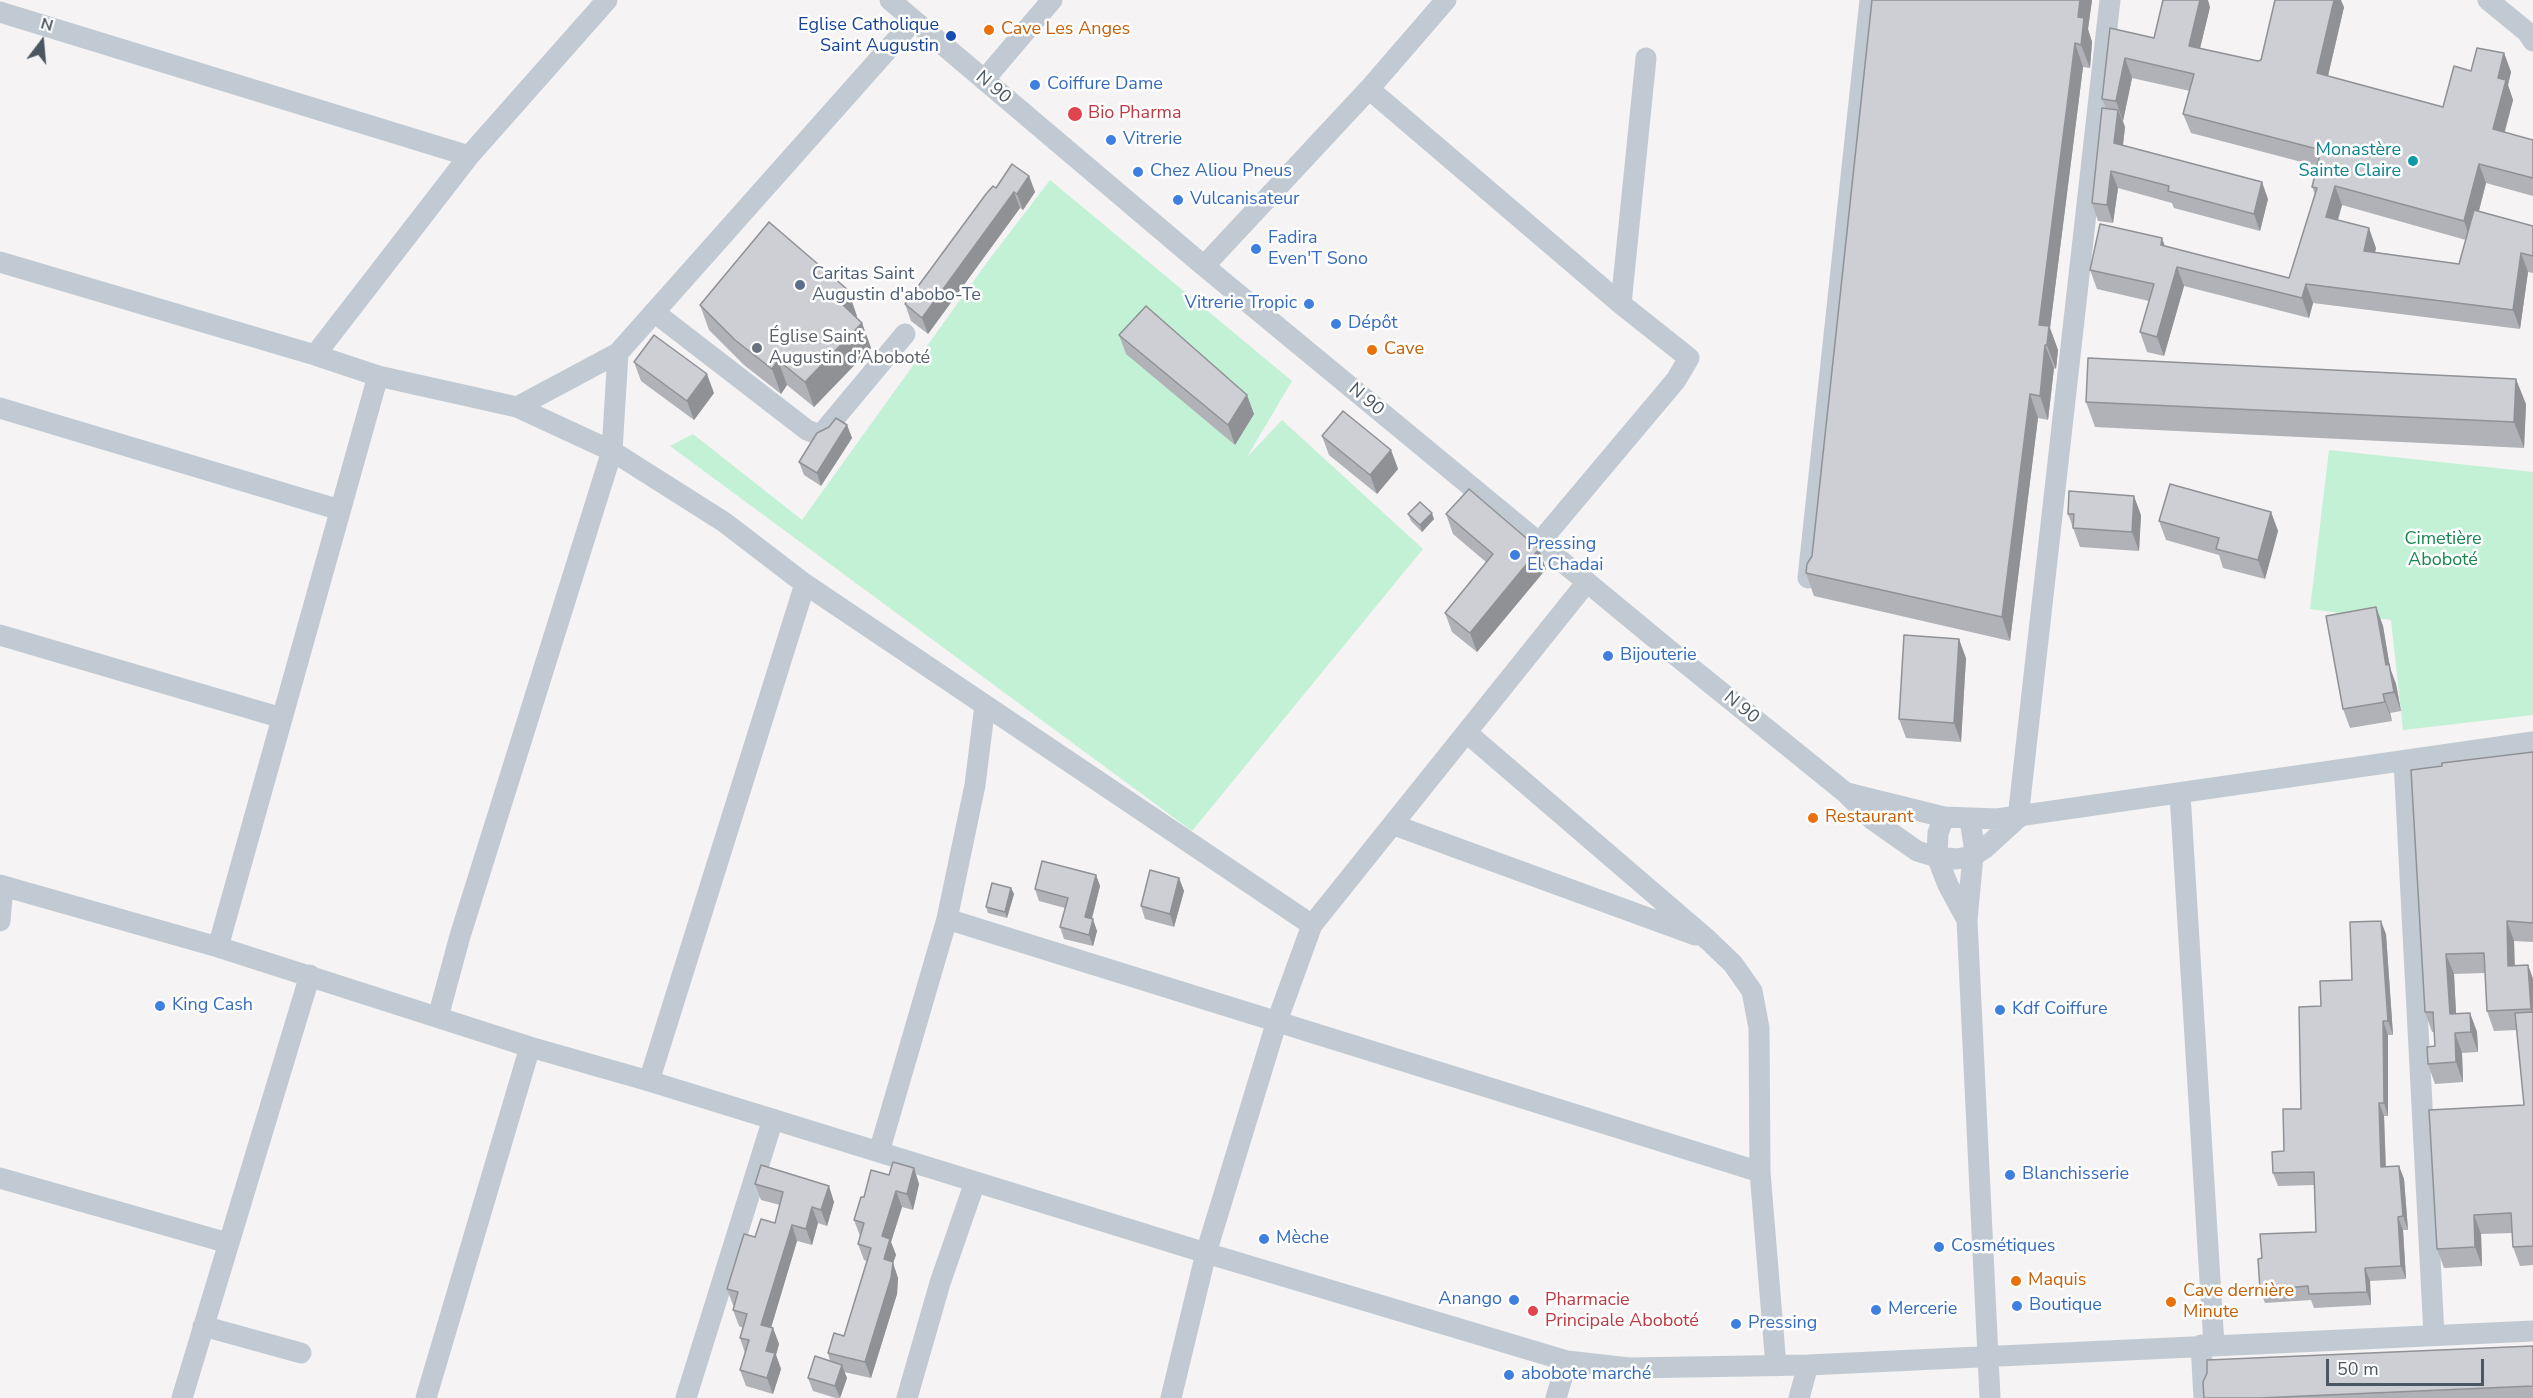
<!DOCTYPE html>
<meta charset="utf-8">
<style>
body{margin:0}
#map{position:relative;width:2533px;height:1398px;overflow:hidden;background:#f5f3f3;font-family:"Nunito Sans",sans-serif}
canvas{display:block}
.north{position:absolute;left:12px;top:12px;width:60px;height:60px;-webkit-text-stroke:4px #fff;paint-order:stroke;rotate:16deg;font-size:16px;font-weight:700;line-height:24px;text-align:center;color:#4a5661}
.north::after{content:'';display:block;margin:auto;width:21px;height:27px;background:#4a5661;clip-path:polygon(50% 0,100% 100%,50% 72%,0 100%)}
.scale{position:absolute;left:2326px;top:1359px;width:158px;height:27px;box-sizing:border-box;border:3px solid #4a5661;border-top:0;padding-left:8px;font-size:18px;line-height:21px;white-space:nowrap;color:#4a5661;-webkit-text-stroke:4px #fff;paint-order:stroke}
</style>
<div id="map">
<canvas width="2533" height="1398"></canvas>
<div class="north">N</div>
<div class="scale">50 m</div>
</div>
<script>
const context = document.querySelector('canvas').getContext('2d');
context.lineJoin = 'round';
function fillPath(path, color) { context.fillStyle = color; context.fill(path, 'evenodd'); }
const toPath = rows => new Path2D(rows.map(r => 'M' + r).join(''));
function stroke(path, color, width, dash) { context.strokeStyle = color; context.lineWidth = width; context.lineCap = dash ? 'butt' : 'round'; context.setLineDash(dash || []); context.stroke(path); }
function label(font, color, halo, rows, align = 'center') {
  context.font = font + ' "Nunito Sans",sans-serif'; context.lineWidth = 5; context.setLineDash([]); context.textBaseline = 'middle'; context.strokeStyle = halo; context.fillStyle = color; for (const [text, x, y, turn = 0] of rows) {
    context.save(); context.translate(x, y); context.rotate((+turn || 0) * Math.PI / 180); context.textAlign = isNaN(turn) ? turn : align; if (halo) context.strokeText(text, 0, 0); context.fillText(text, 0, 0); context.restore();
  }
}
fillPath(toPath([
 [1050,180,1292,381,1247,457,1282,420,1423,549,1192,831,670,446,693,434,802,520,988,261],
 [2329,450,2533,472,2533,715,2403,730,2391,620,2310,609]
]), '#c3f1d5');
stroke(toPath([
 [890,0,1204,266,1674,654,1846,793,1873,820,1917,851,1937,857,1956,859,1973,856,1985,848,2018,818,2110,0],
 [2488,0,2527,32,2533,41],
 [0,12,469,156],
 [984,80,1052,0],
 [1369,89,1621,304,1689,358,1676,380,1539,543],
 [0,262,315,355,378,376,517,407,612,451,724,522,805,584,1312,925],
 [1204,266,1369,89,1446,0],
 [1621,304,1646,58],
 [654,312,807,430,817,434,824,431,905,334],
 [315,355,469,156,607,0],
 [517,407,618,353,914,20],
 [0,408,340,510],
 [1808,578,1870,0],
 [0,635,282,718],
 [1467,733,1708,940,1733,964,1752,991,1759,1028,1760,1172,1776,1366],
 [2404,761,2434,1335],
 [1847,793,1944,817,1997,819,2533,742],
 [2180,794,2214,1345],
 [1944,817,1938,833,1937,857,1948,885,1967,920],
 [1970,820,1974,845,1967,920,1990,1398],
 [1394,825,1695,935],
 [0,885,218,947,530,1047,649,1081,1206,1253,1567,1361,1629,1368,1808,1365,2533,1331],
 [947,919,1760,1172],
 [0,921,3,886],
 [218,947,378,376],
 [438,1017,460,936,612,451,618,353],
 [649,1081,805,584],
 [879,1152,947,919,975,785,985,705],
 [0,1178,228,1243],
 [203,1326,301,1353],
 [2201,1345,2204,1398],
 [182,1398,310,975],
 [426,1398,530,1047],
 [686,1398,773,1119],
 [907,1398,940,1283,975,1182],
 [1171,1398,1206,1253,1276,1024,1312,925,1587,582],
 [1556,1398,1567,1361],
 [1799,1398,1808,1365]
]), '#c1cad2', 21);
fillPath(toPath([
 [1872,0,2092,0,2088,29,2092,42,2090,68,2083,67,2050,328,2058,350,2056,369,2054,368,2048,420,2038,418,2010,641,1814,596,1806,573,1812,556],
 [2210,7,2200,48,2258,61,2344,7,2328,76,2443,107,2471,71,2504,53,2511,72,2508,85,2513,100,2505,132,2533,140,2533,196,2486,183,2479,211,2533,226,2533,273,2528,272,2520,329,2313,303,2309,318,2184,286,2164,356,2147,352,2140,332,2149,301,2097,289,2090,270,2165,246,2289,278,2315,194,2312,187,2317,166,2191,133,2183,114,2190,91,2132,78,2123,121,2125,127,2123,145,2268,199,2260,231,2174,208,2172,203,2118,188,2113,223,2098,221,2092,203,2106,108,2102,99,2110,28,2154,38],
 [2342,205,2466,240,2459,264,2375,252,2376,248,2338,220],
 [1029,176,1035,192,1023,210,1020,208,928,334,911,321,905,304,996,188],
 [700,305,857,316,856,317,862,323,871,348,814,407,787,385,781,394,744,365,709,330],
 [1119,335,1254,414,1235,445,1126,354],
 [634,362,714,393,694,420,641,381],
 [2086,402,2526,404,2524,448,2095,427],
 [847,425,852,438,821,486,804,475,799,462],
 [1322,436,1391,450,1398,469,1377,494,1329,455],
 [2271,512,2278,531,2265,579,2223,568,2219,555,2166,540,2159,521],
 [1408,514,1434,519,1422,532,1411,521],
 [1446,514,1546,569,1477,652,1452,632,1445,613,1486,562,1453,534],
 [2068,514,2141,515,2139,551,2080,547],
 [2376,607,2383,626,2390,668,2396,684,2401,711,2390,713,2392,721,2350,728,2343,709],
 [1966,658,1961,742,1906,738,1899,719],
 [2533,752,2533,942,2514,941,2515,966,2528,965,2533,979,2533,1265,2520,1266,2513,1247,2512,1233,2481,1234,2482,1266,2444,1268,2437,1249,2524,1105,2517,1030,2494,1031,2487,1011,2485,973,2454,974,2456,1013,2470,1013,2477,1032,2478,1052,2462,1053,2463,1082,2435,1084,2428,1064,2435,1046,2434,1032,2432,1032,2425,1012,2442,766],
 [1096,875,1100,886,1092,919,1097,931,1093,946,1064,939,1060,927,1065,908,1039,901,1035,889],
 [1179,878,1184,891,1174,927,1145,919,1141,906],
 [1011,888,1014,894,1007,918,988,913,986,907],
 [2386,934,2393,1035,2388,1035,2388,1116,2384,1116,2386,1167,2399,1166,2404,1179,2408,1230,2403,1230,2406,1279,2370,1281,2371,1305,2314,1308,2311,1300,2265,1303,2260,1290,2262,1258,2316,1232,2314,1185,2278,1186,2273,1173,2284,1151,2301,1109,2321,1006,2352,980],
 [914,1168,919,1184,913,1210,902,1207,891,1242,896,1255,893,1263,898,1278,897,1294,871,1378,844,1372,847,1378,840,1398,836,1398,813,1391,808,1378,830,1361,828,1353,844,1336,867,1261,864,1260,858,1244,860,1236,854,1220,864,1197],
 [755,1184,834,1202,827,1226,818,1223,812,1245,797,1241,771,1328,773,1328,779,1344,776,1355,781,1369,773,1394,746,1386,740,1370,745,1353,740,1338,743,1328,739,1326,733,1310,734,1305,733,1305,727,1289,755,1237,775,1223,780,1205,761,1200],
 [2533,1346,2533,1398,2204,1398,2207,1373]
]), '#b0b2b7');
fillPath(toPath([
 [2080,0,2092,0,2088,29,2092,42,2090,68,2081,45,2078,17],
 [2200,0,2208,0,2210,7,2196,65,2189,46],
 [2334,0,2341,0,2344,7,2324,93,2317,73],
 [2075,43,2083,67,2050,328,2058,350,2056,369,2039,325],
 [2504,53,2511,72,2508,85,2513,100,2500,148,2493,129,2498,78],
 [2125,58,2132,78,2123,121,2116,101],
 [2118,110,2125,127,2121,161,2114,143],
 [2479,164,2486,183,2471,241,2464,221],
 [2111,171,2118,188,2113,223,2107,205],
 [1029,176,1035,192,1023,210,1017,194],
 [2262,182,2268,199,2260,231,2254,214],
 [2335,186,2342,205,2333,236,2326,217],
 [1014,192,1020,208,928,334,922,318],
 [2369,228,2376,248,2371,270,2364,251],
 [2162,238,2169,258,2161,245],
 [2521,253,2528,272,2520,329,2513,310],
 [2177,267,2184,286,2164,356,2157,337],
 [2306,284,2313,303,2309,318,2302,298],
 [848,290,857,316,849,327,840,302],
 [862,323,871,348,814,407,805,382],
 [2045,345,2054,368,2048,420,2040,396],
 [778,360,787,385,781,394,772,369],
 [707,374,714,393,694,420,687,401],
 [2516,379,2526,404,2524,448,2514,422],
 [2030,394,2038,418,2010,641,2002,617],
 [1247,395,1254,414,1235,445,1228,425],
 [847,425,852,438,821,486,817,473],
 [1391,450,1398,469,1377,494,1370,475],
 [2134,496,2141,515,2139,551,2132,532],
 [2271,512,2278,531,2265,579,2258,560],
 [1432,513,1434,519,1422,532,1420,525],
 [1539,549,1546,569,1477,652,1470,633],
 [2376,607,2383,626,2390,668,2396,684,2401,711,2394,692,2386,665],
 [1959,639,1966,658,1961,742,1954,723],
 [2383,694,2390,713,2392,721,2385,702],
 [1096,875,1100,886,1089,929,1085,917],
 [1179,878,1184,891,1174,927,1170,914],
 [1011,888,1014,894,1007,918,1005,912],
 [1093,919,1097,931,1093,946,1089,935],
 [2381,921,2386,934,2393,1035,2388,1021],
 [2507,921,2514,941,2515,986,2508,966],
 [2446,954,2454,974,2457,1033,2450,1014],
 [2528,965,2533,979,2533,1016,2531,1009],
 [2470,1013,2477,1032,2478,1052,2471,1032],
 [2383,1021,2388,1035,2388,1116,2384,1103],
 [2455,1033,2462,1053,2463,1082,2456,1062],
 [2379,1103,2384,1116,2386,1180,2381,1167],
 [2399,1166,2404,1179,2408,1230,2403,1216],
 [914,1168,919,1184,913,1210,907,1194],
 [829,1186,834,1202,827,1226,821,1210],
 [896,1191,902,1207,891,1242,896,1255,893,1263,898,1278,897,1294,871,1378,865,1362,882,1236],
 [812,1207,818,1223,812,1245,806,1229],
 [2474,1215,2481,1234,2482,1266,2475,1247],
 [2398,1217,2403,1230,2406,1279,2401,1266],
 [792,1225,797,1241,767,1341,761,1325],
 [2365,1268,2370,1281,2371,1305,2367,1292],
 [773,1328,779,1344,776,1355,781,1369,773,1394,767,1378,766,1351],
 [842,1365,847,1378,840,1398,835,1386]
]), '#909195');
const building = toPath([
 [1872,0,2080,0,2078,17,2084,18,2081,45,2075,43,2039,325,2049,326,2047,345,2045,345,2040,396,2030,394,2002,617,1806,573,1807,564,1812,556,1872,0],
 [2163,0,2200,0,2189,46,2258,61,2261,60,2275,0,2334,0,2317,73,2443,107,2454,66,2471,71,2477,48,2504,53,2498,78,2506,80,2493,129,2533,140,2533,178,2479,164,2464,221,2335,186,2326,217,2369,228,2364,251,2459,264,2474,210,2533,226,2533,256,2521,253,2513,310,2306,284,2302,298,2177,267,2157,337,2140,332,2154,284,2090,270,2100,224,2162,238,2161,245,2289,278,2317,188,2312,187,2321,150,2183,114,2194,74,2125,58,2116,101,2102,99,2110,28,2154,38,2163,0],
 [2102,108,2118,110,2114,143,2262,182,2254,214,2168,191,2169,186,2111,171,2107,205,2092,203,2102,108],
 [1012,164,1029,176,1017,194,1014,192,922,318,905,304,986,194,993,186,996,188,1012,164],
 [769,222,848,290,840,302,862,323,805,382,778,360,772,369,735,340,700,305,769,222],
 [1146,306,1247,395,1228,425,1119,335,1146,306],
 [654,335,707,374,687,401,634,362,654,335],
 [2088,358,2516,379,2514,422,2086,402,2088,358],
 [1343,411,1391,450,1370,475,1322,436,1343,411],
 [836,418,847,425,817,473,799,462,817,433,829,427,836,418],
 [2170,484,2271,512,2258,560,2216,549,2219,538,2159,521,2170,484],
 [1469,489,1539,549,1470,633,1445,613,1493,554,1446,514,1469,489],
 [2069,491,2134,496,2132,532,2073,528,2074,514,2068,514,2069,491],
 [1420,502,1432,513,1420,525,1408,514,1420,502],
 [2376,607,2386,665,2389,664,2394,692,2383,694,2385,702,2343,709,2326,616,2376,607],
 [1904,635,1959,639,1954,723,1899,719,1904,635],
 [2533,752,2533,923,2507,921,2508,966,2528,965,2531,1009,2487,1011,2484,953,2446,954,2450,1014,2470,1013,2471,1032,2455,1033,2456,1062,2428,1064,2427,1047,2435,1046,2433,1012,2425,1012,2411,770,2442,766,2442,763,2533,752],
 [1042,861,1096,875,1085,917,1093,919,1089,935,1060,927,1068,898,1035,889,1042,861],
 [1150,870,1179,878,1170,914,1141,906,1150,870],
 [992,883,1011,888,1005,912,986,907,992,883],
 [2381,921,2388,1021,2383,1021,2384,1103,2379,1103,2381,1167,2399,1166,2403,1216,2398,1217,2401,1266,2365,1268,2367,1292,2309,1294,2308,1286,2260,1290,2258,1259,2262,1258,2260,1234,2316,1232,2314,1172,2273,1173,2272,1152,2284,1151,2283,1109,2301,1109,2299,1007,2321,1006,2320,981,2352,980,2350,922,2381,921],
 [2533,1012,2533,1246,2513,1247,2511,1213,2474,1215,2475,1247,2437,1249,2429,1110,2524,1105,2515,1013,2533,1012],
 [893,1162,914,1168,907,1194,896,1191,882,1236,890,1239,884,1259,893,1262,891,1278,865,1362,828,1353,834,1333,844,1336,871,1248,858,1244,864,1223,854,1220,861,1197,864,1197,871,1170,889,1175,893,1162],
 [761,1165,829,1186,821,1210,812,1207,806,1229,792,1225,761,1325,773,1328,766,1351,775,1353,767,1378,740,1370,749,1340,740,1338,747,1314,733,1310,738,1292,727,1289,744,1234,755,1237,761,1219,775,1223,783,1192,755,1184,761,1165],
 [2533,1346,2533,1386,2259,1398,2204,1398,2203,1382,2207,1373,2207,1360,2533,1346],
 [815,1356,842,1365,835,1386,808,1378,815,1356]
]);
fillPath(building, '#cdcfd5');
stroke(building, '#909195', 1.5);
for (const [x, y, r, color] of [
 [989,30,6,"#e8710a"],
 [951,36,6,"#1a4fb4"],
 [1035,85,6,"#3f7fe0"],
 [1075,114,8,"#e0444e"],
 [1111,140,6,"#3f7fe0"],
 [2413,161,6,"#0f9aa8"],
 [1138,172,6,"#3f7fe0"],
 [1178,200,6,"#3f7fe0"],
 [1256,249,6,"#3f7fe0"],
 [800,285,6,"#5c6f8a"],
 [1309,304,6,"#3f7fe0"],
 [1336,324,6,"#3f7fe0"],
 [757,348,6,"#6b7280"],
 [1372,350,6,"#e8710a"],
 [1515,555,6,"#3f7fe0"],
 [1608,656,6,"#3f7fe0"],
 [1813,818,6,"#e8710a"],
 [160,1006,6,"#3f7fe0"],
 [2000,1010,6,"#3f7fe0"],
 [2010,1175,6,"#3f7fe0"],
 [1264,1239,6,"#3f7fe0"],
 [1939,1247,6,"#3f7fe0"],
 [2016,1281,6,"#e8710a"],
 [1514,1300,6,"#3f7fe0"],
 [2171,1302,6,"#e8710a"],
 [2017,1306,6,"#3f7fe0"],
 [1876,1310,6,"#3f7fe0"],
 [1533,1311,6,"#e0444e"],
 [1736,1324,6,"#3f7fe0"],
 [1509,1375,6,"#3f7fe0"]
]) { const dot = new Path2D(); dot.arc(x, y, r, 0, 2 * Math.PI); context.fillStyle = color; context.fill(dot); stroke(dot, '#fff', 2); }
label('18px', '#164399', '#fff', [
 ["Eglise Catholique",939,26],
 ["Saint Augustin",939,47]
], 'right');
label('18px', '#c56008', '#fff', [
 ["Cave Les Anges",1001,30],
 ["Cave",1384,350],
 ["Restaurant",1825,818],
 ["Maquis",2028,1281],
 ["Cave dernière",2183,1292],
 ["Minute",2183,1313]
], 'left');
label('18px', '#366cbe', '#fff', [
 ["Coiffure Dame",1047,85],
 ["Vitrerie",1123,140],
 ["Chez Aliou Pneus",1150,172],
 ["Vulcanisateur",1190,200],
 ["Fadira",1268,239],
 ["Even'T Sono",1268,260],
 ["Vitrerie Tropic",1297,304,"right"],
 ["Dépôt",1348,324],
 ["Pressing",1527,545],
 ["El Chadai",1527,566],
 ["Bijouterie",1620,656],
 ["King Cash",172,1006],
 ["Kdf Coiffure",2012,1010],
 ["Blanchisserie",2022,1175],
 ["Mèche",1276,1239],
 ["Cosmétiques",1951,1247],
 ["Anango",1502,1300,"right"],
 ["Boutique",2029,1306],
 ["Mercerie",1888,1310],
 ["Pressing",1748,1324],
 ["abobote marché",1521,1375]
], 'left');
label('18px', '#4a5661', '#fff', [
 ["N 90",993,88,40],
 ["N 90",1366,400,40],
 ["N 90",1741,708,39]
]);
label('18px', '#be3a42', '#fff', [
 ["Bio Pharma",1088,114],
 ["Pharmacie",1545,1301],
 ["Principale Aboboté",1545,1322]
], 'left');
label('18px', '#0d838f', '#fff', [
 ["Monastère",2401,151],
 ["Sainte Claire",2401,172]
], 'right');
label('18px', '#4e5e75', '#fff', [
 ["Caritas Saint",812,275],
 ["Augustin d'abobo-Te",812,296]
], 'left');
label('18px', '#5b616d', '#fff', [
 ["Église Saint",769,338],
 ["Augustin d’Aboboté",769,359]
], 'left');
label('18px', '#17864f', '#fff', [
 ["Cimetière",2443,540],
 ["Aboboté",2443,561]
]);
</script>
